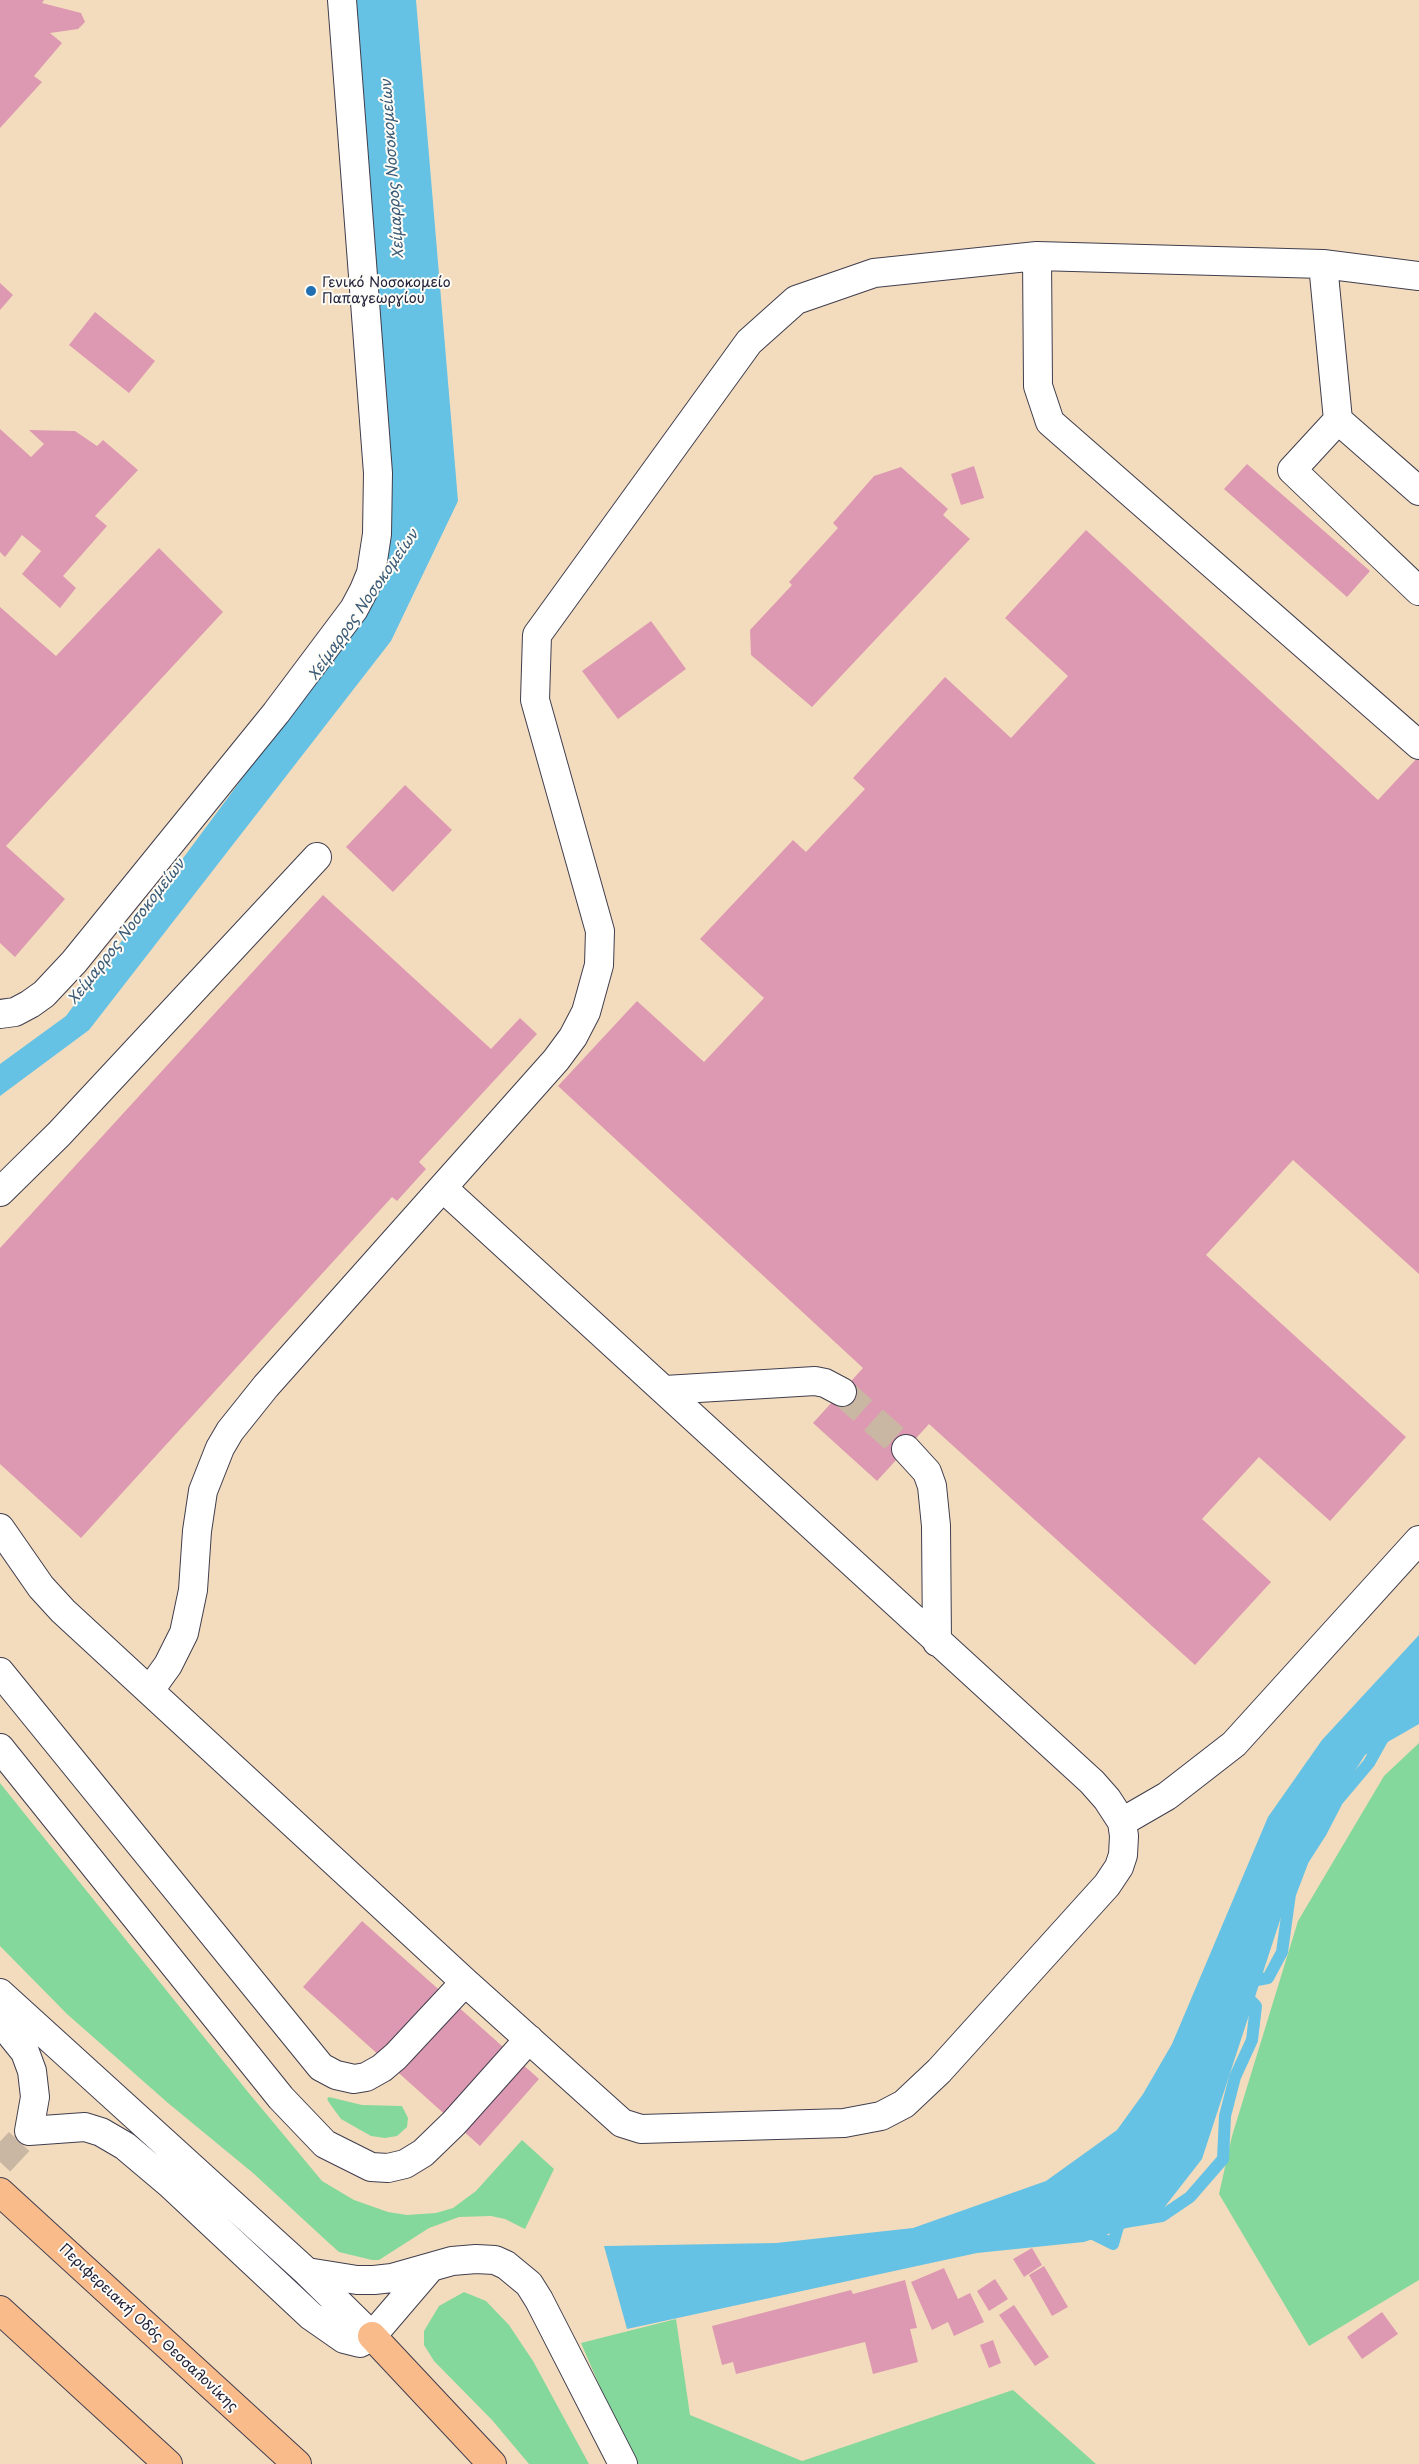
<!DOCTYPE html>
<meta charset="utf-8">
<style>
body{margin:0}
canvas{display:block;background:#f3dcbd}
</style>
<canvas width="1419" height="2464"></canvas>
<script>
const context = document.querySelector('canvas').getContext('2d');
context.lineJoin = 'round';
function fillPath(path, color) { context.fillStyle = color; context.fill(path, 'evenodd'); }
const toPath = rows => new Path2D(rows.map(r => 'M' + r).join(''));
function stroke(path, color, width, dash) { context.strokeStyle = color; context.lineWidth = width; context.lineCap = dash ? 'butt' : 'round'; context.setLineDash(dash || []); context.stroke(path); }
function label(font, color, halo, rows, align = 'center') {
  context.font = font + ' "Playpen Sans",sans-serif'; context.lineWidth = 4; context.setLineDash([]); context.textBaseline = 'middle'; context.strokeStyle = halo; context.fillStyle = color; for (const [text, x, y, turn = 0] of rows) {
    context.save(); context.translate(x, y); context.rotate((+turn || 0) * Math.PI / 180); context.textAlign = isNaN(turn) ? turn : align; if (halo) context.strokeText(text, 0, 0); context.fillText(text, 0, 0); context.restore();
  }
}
fillPath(toPath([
 [1419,1743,1419,2280,1309,2346,1219,2194,1232,2136,1298,1921,1384,1776],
 [0,1783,248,2092,322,2181,354,2200,388,2212,407,2215,436,2213,453,2208,476,2191,522,2140,554,2169,525,2229,505,2219,491,2216,459,2217,429,2228,379,2260,372,2260,339,2252,330,2244,253,2173,168,2103,67,2014,0,1946],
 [329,2097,362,2105,402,2106,408,2118,407,2127,397,2136,385,2138,371,2136,341,2119,330,2104,327,2099],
 [464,2292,486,2301,509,2325,533,2361,589,2464,529,2464,492,2420,434,2361,424,2345,424,2331,439,2306],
 [676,2319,690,2415,802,2461,1013,2390,1096,2464,636,2464,629,2454,581,2343]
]), '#84d89b');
fillPath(toPath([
 [338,0,416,0,458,501,391,641,89,1030,0,1096,0,1064,66,1016,370,606,385,544],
 [1419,1635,1419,1724,1365,1755,1301,1856,1202,2159,1156,2218,1084,2242,977,2253,627,2329,604,2246,776,2243,913,2228,1046,2181,1117,2130,1143,2094,1172,2044,1268,1817,1322,1740]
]), '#66c2e4');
stroke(toPath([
 [1246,1982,1268,1978,1282,1952,1290,1894,1303,1860,1321,1832,1337,1801,1369,1763,1383,1738,1385,1731],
 [1085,2230,1113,2244,1119,2223,1162,2216,1190,2197,1223,2159,1225,2116,1235,2077,1252,2040,1256,2006,1243,1992]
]), '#66c2e4', 12);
fillPath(toPath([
 [0,0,44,0,42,3,81,13,85,22,78,29,50,33,62,43,34,76,42,82,0,128],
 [0,283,13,295,0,310],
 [95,312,155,361,129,393,69,345],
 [0,429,31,457,44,444,29,430,75,431,97,446,103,440,138,470,95,516,107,526,63,576,76,588,60,608,22,574,41,551,22,535,5,557,0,552],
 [1247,464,1370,571,1347,597,1224,489],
 [974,466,984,498,961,505,951,474],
 [901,467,948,509,943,515,970,539,812,707,751,655,750,630,792,585,789,582,838,528,833,523,874,476],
 [1086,530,1378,800,1419,756,1419,1274,1293,1160,1206,1255,1406,1437,1330,1521,1259,1457,1202,1519,1271,1582,1195,1665,929,1424,877,1481,813,1423,863,1368,558,1086,637,1001,704,1062,764,998,700,939,793,840,806,852,865,789,853,778,945,677,1011,738,1068,676,1005,618],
 [159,548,223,612,6,846,65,899,15,957,0,943,0,607,56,656],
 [651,621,686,669,618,719,582,671],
 [405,785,452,830,393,892,346,847],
 [323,895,491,1049,520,1018,537,1034,419,1162,426,1169,397,1201,392,1197,81,1538,0,1464,0,1248],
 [362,1921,539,2079,480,2146,303,1987],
 [1032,2248,1042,2265,1024,2277,1013,2259],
 [1044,2266,1068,2307,1052,2316,1029,2275],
 [944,2268,958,2299,970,2293,984,2322,954,2336,948,2322,932,2330,911,2282],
 [995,2279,1008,2299,989,2311,977,2291],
 [905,2280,917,2328,910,2329,918,2362,873,2374,865,2342,736,2374,733,2362,722,2365,712,2326,851,2290,853,2294],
 [1014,2305,1049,2357,1035,2366,999,2315],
 [1382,2312,1398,2334,1362,2359,1347,2337],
 [993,2340,1001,2363,989,2368,980,2345]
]), '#dd99b1');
stroke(toPath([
 [842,1392,906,1449],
 [0,2162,29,2131]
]), '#c9b7a3', 28, [28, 14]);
const minor = toPath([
 [1037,256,1038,386,1050,422,1419,745],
 [1323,264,1338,420,1419,491],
 [1338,420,1292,470,1419,591],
 [0,1014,15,1012,30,1004,44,994,74,962,276,713,354,609,364,590,371,573,377,534,378,473,342,0],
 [0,1192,59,1134,317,857],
 [665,1390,815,1381,825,1383,842,1392],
 [906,1449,927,1472,932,1486,936,1526,937,1642],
 [0,1528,41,1587,63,1611,465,1982,622,2123,641,2129,844,2123,881,2116,904,2104,939,2071,1107,1885,1119,1867,1123,1855,1124,1836,1122,1822,1107,1799,1092,1782,444,1189],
 [0,1672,321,2067,336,2075,354,2079,366,2077,382,2068,396,2056,465,1982],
 [150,1690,168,1665,184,1633,193,1590,197,1531,203,1491,220,1448,230,1431,266,1386,556,1060,573,1037,586,1012,599,965,600,931,535,700,537,635,749,342,796,300,874,273,1037,256,1323,264,1419,276],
 [0,1748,281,2098,325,2144,371,2167,388,2168,405,2164,423,2153,454,2123,529,2039],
 [1122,1822,1167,1796,1234,1744,1419,1540],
 [0,1993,307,2272,372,2336],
 [0,2021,25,2052,32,2071,35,2097,29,2131,85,2127,101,2132,125,2146,170,2184,311,2316,344,2339,360,2343,372,2336,431,2267],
 [307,2272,357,2280,374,2280,392,2278,452,2261,476,2259,495,2260,506,2265,529,2284,539,2300,623,2464]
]);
const highway = toPath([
 [0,2192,297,2464],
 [0,2310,168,2464],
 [372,2336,492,2464]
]);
stroke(minor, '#413e4e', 30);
stroke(highway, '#413e4e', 30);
stroke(minor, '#fff', 28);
stroke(highway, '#fabb8b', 28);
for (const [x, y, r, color] of [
 [311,291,6,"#1f6fb2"]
]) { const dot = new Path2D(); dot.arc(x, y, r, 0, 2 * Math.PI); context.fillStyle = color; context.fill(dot); stroke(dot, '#fdfcf7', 2); }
label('14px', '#22223b', '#fdfcf7', [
 ["Γενικό Νοσοκομείο",322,283],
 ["Παπαγεωργίου",322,299]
], 'left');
label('14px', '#22223b', '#fdfcf7', [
 ["Περιφερειακή Οδός Θεσσαλονίκης",148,2328,43]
]);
label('italic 15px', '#3a5a76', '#fdfcf7', [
 ["Χείμαρρος Νοσοκομείων",393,169,-94],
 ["Χείμαρρος Νοσοκομείων",364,605,-55],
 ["Χείμαρρος Νοσοκομείων",127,932,-52]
]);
</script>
